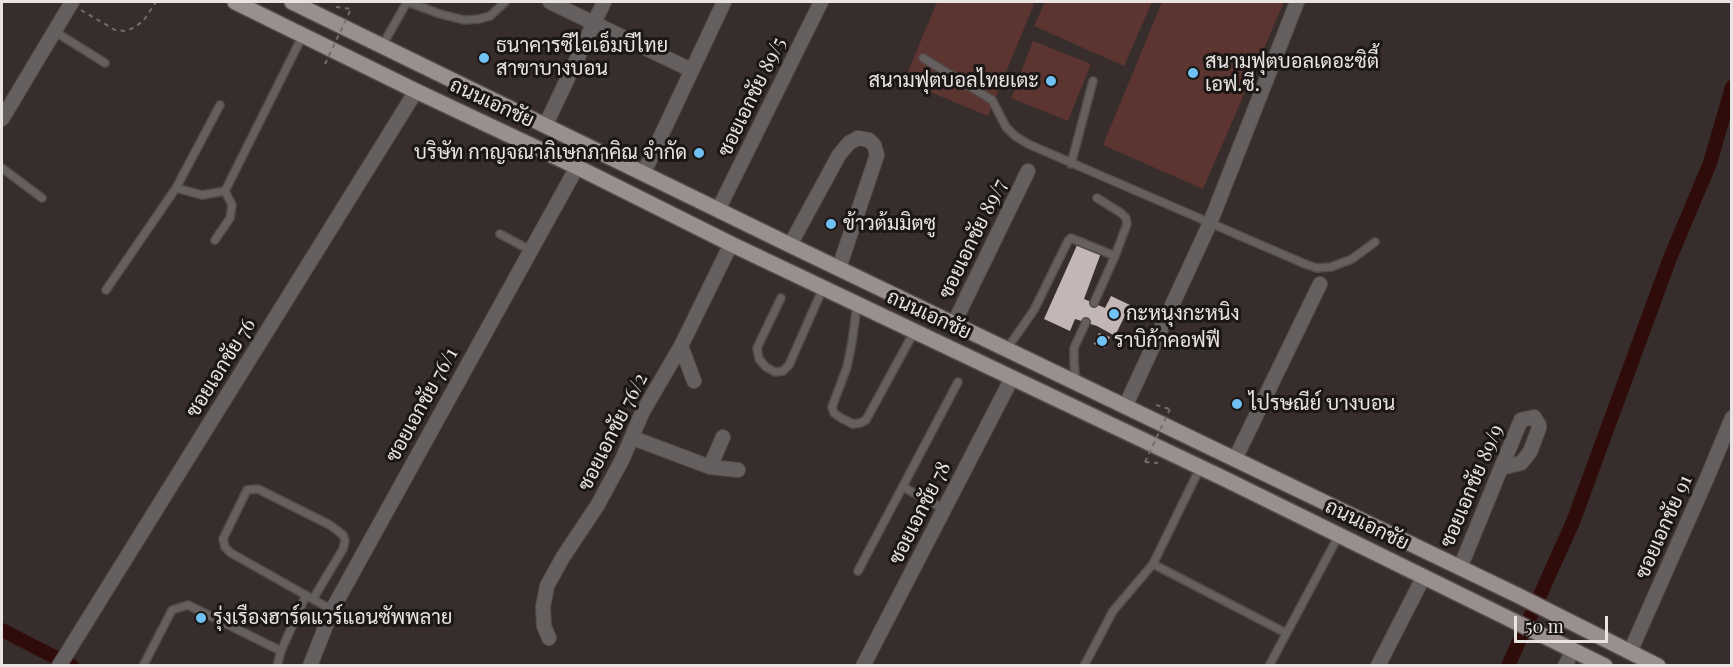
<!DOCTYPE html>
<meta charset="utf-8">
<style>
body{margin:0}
#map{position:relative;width:1733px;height:667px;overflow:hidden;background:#362d2c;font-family:"Playfair Display",serif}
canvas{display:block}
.frame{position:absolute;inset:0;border:3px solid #e9e3e2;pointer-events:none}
.scale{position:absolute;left:1514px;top:616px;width:94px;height:27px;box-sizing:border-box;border:3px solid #e9e3e2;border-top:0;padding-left:8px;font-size:18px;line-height:21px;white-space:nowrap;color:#e9e3e2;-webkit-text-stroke:4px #1b1716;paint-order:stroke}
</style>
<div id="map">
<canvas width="1733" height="667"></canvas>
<div class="frame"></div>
<div class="scale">50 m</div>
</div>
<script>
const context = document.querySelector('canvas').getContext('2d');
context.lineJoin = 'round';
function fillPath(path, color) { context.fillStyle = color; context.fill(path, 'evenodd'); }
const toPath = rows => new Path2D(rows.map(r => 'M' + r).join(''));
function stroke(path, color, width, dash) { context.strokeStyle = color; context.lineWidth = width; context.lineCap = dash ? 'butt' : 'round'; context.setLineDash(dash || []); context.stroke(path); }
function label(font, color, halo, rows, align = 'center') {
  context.font = font + ' "Playfair Display",Sarabun,serif'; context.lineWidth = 6; context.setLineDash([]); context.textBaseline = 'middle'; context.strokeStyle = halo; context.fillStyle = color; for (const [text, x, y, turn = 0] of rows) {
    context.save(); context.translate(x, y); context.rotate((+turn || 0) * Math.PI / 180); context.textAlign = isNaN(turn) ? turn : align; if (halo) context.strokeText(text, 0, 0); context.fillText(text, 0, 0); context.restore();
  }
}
fillPath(toPath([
 [937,2,1028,2,1034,4,988,116,904,81],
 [1045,2,1152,2,1124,66,1034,26],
 [1162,2,1284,2,1203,189,1103,145],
 [1033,41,1091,64,1068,121,1011,98]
]), '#5c3530');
stroke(toPath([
 [2,630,72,666],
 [1508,666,1573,522,1670,258,1710,163,1732,87]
]), '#2f0c09', 14);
fillPath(toPath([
 [1078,243,1101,253,1084,299,1105,308,1111,296,1130,305,1115,336,1097,326,1075,319,1070,331,1044,319],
 [1099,333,1110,337,1105,348,1094,344]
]), '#c3b7b5');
const lane = toPath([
 [408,2,440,14,464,20,479,19,490,16,505,2],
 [54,31,105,63],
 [382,46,407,2],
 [923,58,992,100,1006,127,1015,136,1028,144,1305,264,1317,268,1331,267,1352,259,1375,242],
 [1071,164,1093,81],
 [2,168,42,198],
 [176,188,220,105],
 [1097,198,1121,213,1126,218,1127,224,1115,256],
 [500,234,530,250],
 [215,240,230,218,232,205,225,191],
 [106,290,176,188,202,195,225,191,303,35],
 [781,298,757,348,759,359,766,367,775,372,783,371,789,365,823,288],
 [857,305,852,342,847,367,832,407,834,413,841,418,853,424,860,423,866,420,914,332],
 [1006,350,1034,310,1068,241,1071,238,1115,256,1094,303],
 [1076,383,1074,362,1074,348,1086,322],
 [903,487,944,509],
 [1153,564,1286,633],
 [858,571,958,382],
 [313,599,343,549,345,541,343,535,330,525,258,489,247,490,223,539,225,547,231,553,332,610],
 [143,666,172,610,188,605,281,651],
 [277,666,281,651,306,595],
 [1084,666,1113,611,1153,564,1200,468],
 [1269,666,1339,535]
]);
const street = toPath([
 [550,2,691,70],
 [2,119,72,2],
 [546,124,604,2],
 [644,172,724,2],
 [718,210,821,2],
 [790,245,839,155,849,143,858,138,869,140,874,145,877,155,839,268],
 [954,323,1028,171],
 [681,346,694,381],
 [1125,407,1210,223,1297,2],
 [633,438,710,467,738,470],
 [1235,459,1320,284],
 [710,467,723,437],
 [1460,568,1501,468,1521,420,1534,417,1539,425,1539,428,1530,452,1521,463,1501,468],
 [549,638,544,626,543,607,547,586,563,557,597,506,622,460,642,413,681,346,731,244],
 [1630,652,1707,478,1732,418],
 [59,666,416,91],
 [310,666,332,610,577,167],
 [863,666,1012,378],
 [1378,666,1424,576],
 [1565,666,1573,650]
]);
const primary = toPath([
 [235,2,416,91,577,167,731,244,1225,479,1605,666],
 [292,2,790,245,1517,595,1658,666]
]);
stroke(lane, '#534a49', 10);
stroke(street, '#534a49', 16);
stroke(primary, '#534a49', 18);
stroke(toPath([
 [336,7,351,9],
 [81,10,115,30,126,31,135,27,144,20,156,2],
 [1156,405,1170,409],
 [1145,462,1158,463]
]), '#746c6b', 2, [4.5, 4.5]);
stroke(lane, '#65605f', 7);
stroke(street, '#65605f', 14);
stroke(primary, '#998f8e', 15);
stroke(toPath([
 [325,64,351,9],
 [1145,462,1170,409]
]), '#746c6b', 2, [4.5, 4.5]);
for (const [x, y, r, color] of [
 [484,58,6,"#70c1f4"],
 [1193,73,6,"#70c1f4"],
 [1051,81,6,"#70c1f4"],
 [699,153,6,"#70c1f4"],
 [831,224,6,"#70c1f4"],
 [1114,314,6,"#70c1f4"],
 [1102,341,6,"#70c1f4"],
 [1237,404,6,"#70c1f4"],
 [201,618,6,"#70c1f4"]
]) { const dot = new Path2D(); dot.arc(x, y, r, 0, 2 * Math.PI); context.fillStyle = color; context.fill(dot); stroke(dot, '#1b1716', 2); }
label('20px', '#e9e3e2', '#1b1716', [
 ["ธนาคารซีไอเอ็มบีไทย",496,46],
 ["สาขาบางบอน",496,69],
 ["สนามฟุตบอลเดอะซิตี้",1205,62],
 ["เอฟ.ซี.",1205,85],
 ["สนามฟุตบอลไทยเตะ",1039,81,"right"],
 ["บริษัท กาญจณาภิเษกภาคิณ จำกัด",687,153,"right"],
 ["ข้าวต้มมิตซู",843,224],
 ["กะหนุงกะหนิง",1126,314],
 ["ราบิก้าคอฟฟี",1114,341],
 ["ไปรษณีย์ บางบอน",1249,404],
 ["รุ่งเรืองฮาร์ดแวร์แอนซัพพลาย",213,618]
], 'left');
label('20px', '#e9e3e2', '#1b1716', [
 ["ซอยเอกชัย 89/5",752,97,-64],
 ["ถนนเอกชัย",492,103,25],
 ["ซอยเอกชัย 89/7",973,239,-64],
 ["ถนนเอกชัย",929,315,25],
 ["ซอยเอกชัย 76",221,368,-58],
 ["ซอยเอกชัย 76/1",422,405,-61],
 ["ซอยเอกชัย 76/2",613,432,-63],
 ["ซอยเอกชัย 89/9",1472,486,-67],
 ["ซอยเอกชัย 78",920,513,-63],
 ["ถนนเอกชัย",1367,525,26],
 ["ซอยเอกชัย 91",1664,527,-66]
]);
</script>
